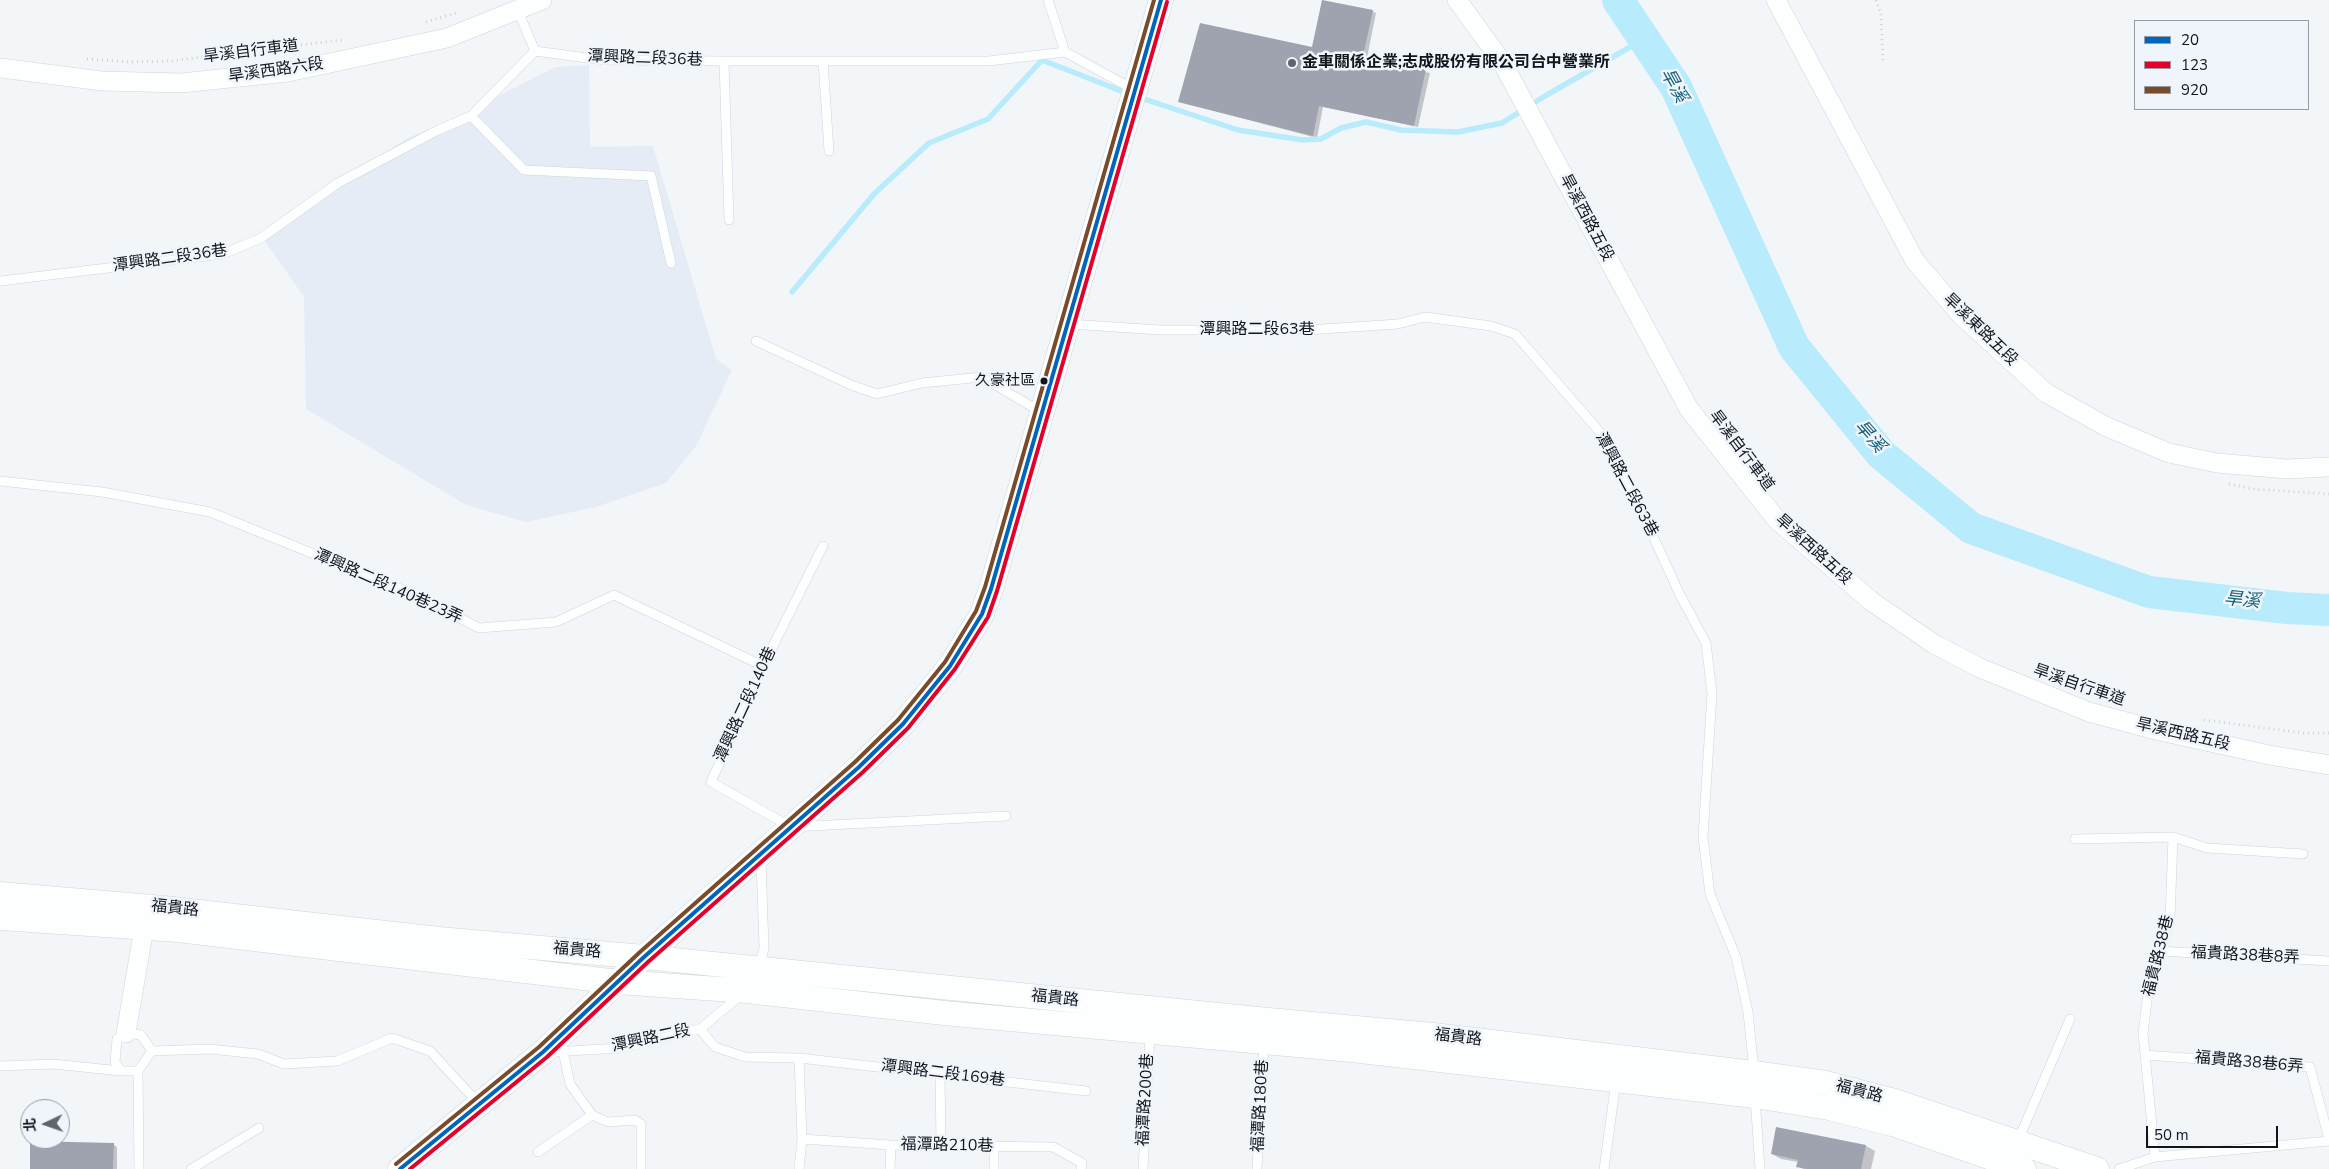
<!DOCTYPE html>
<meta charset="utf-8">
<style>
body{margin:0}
#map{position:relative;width:2329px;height:1169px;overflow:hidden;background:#f3f6f9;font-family:"Nunito Sans","Noto Sans TC",sans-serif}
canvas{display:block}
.legend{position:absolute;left:2134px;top:20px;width:175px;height:90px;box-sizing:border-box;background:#f0f5fc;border:1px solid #979ca2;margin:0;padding:6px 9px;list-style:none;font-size:15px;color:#12161c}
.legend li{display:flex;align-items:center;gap:10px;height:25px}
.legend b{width:25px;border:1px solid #979ca2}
.north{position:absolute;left:20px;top:1099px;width:50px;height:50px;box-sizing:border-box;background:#f0f5fc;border:1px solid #979ca2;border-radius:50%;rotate:267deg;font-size:14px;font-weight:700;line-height:20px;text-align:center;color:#12161c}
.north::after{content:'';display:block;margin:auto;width:18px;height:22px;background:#616469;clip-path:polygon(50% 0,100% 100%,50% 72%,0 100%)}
.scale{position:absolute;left:2146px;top:1126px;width:132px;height:22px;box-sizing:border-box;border:2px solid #12161c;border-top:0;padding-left:6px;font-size:15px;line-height:18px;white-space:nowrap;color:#12161c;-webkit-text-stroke:4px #f0f5fc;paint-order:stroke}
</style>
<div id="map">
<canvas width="2329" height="1169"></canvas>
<ul class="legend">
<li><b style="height:6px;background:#0065bd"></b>20</li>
<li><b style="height:6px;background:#e4002b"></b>123</li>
<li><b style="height:6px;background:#7a4b2a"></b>920</li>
</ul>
<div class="north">北</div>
<div class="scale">50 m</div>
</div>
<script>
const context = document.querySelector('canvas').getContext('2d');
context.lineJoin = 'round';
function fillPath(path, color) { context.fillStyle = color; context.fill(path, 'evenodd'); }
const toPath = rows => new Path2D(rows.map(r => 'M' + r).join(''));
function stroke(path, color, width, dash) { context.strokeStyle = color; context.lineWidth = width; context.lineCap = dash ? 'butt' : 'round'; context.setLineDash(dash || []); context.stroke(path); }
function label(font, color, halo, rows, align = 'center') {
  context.font = font + ' "Nunito Sans","Noto Sans TC",sans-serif'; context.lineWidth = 5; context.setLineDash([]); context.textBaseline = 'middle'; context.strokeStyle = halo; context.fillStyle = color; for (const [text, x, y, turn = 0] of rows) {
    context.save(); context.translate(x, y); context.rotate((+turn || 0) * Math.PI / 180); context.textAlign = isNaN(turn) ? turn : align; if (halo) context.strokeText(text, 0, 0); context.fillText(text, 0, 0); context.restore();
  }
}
fillPath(toPath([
 [589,65,590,147,653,146,716,359,732,370,696,446,666,483,596,507,526,522,466,505,306,409,304,297,260,234,408,138,467,112,555,67]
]), '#e5ecf6');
fillPath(toPath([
 [1372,11,1376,13,1367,58,1430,73,1418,127,1323,107,1317,138,1180,102,1313,49],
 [1777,1128,1866,1146,1875,1151,1871,1169,1803,1169,1798,1166,1798,1162,1781,1159,1772,1154],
 [113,1144,117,1147,117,1169,31,1169]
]), '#0003');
stroke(toPath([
 [1138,97,1238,130,1303,140,1321,139,1341,128,1366,122,1401,130,1458,132,1502,123,1545,96,1644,39],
 [792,292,874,194,929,143,988,119,1042,60,1129,94]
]), '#b8ebfc', 5.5);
stroke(toPath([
 [1618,0,1676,87,1794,347,1881,454,1971,528,2149,592,2287,608,2329,610]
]), '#b8ebfc', 32);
fillPath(toPath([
 [1322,0,1373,10,1363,56,1426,69,1414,126,1319,106,1313,136,1178,102,1200,23,1312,47],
 [1776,1127,1866,1145,1861,1169,1807,1169,1796,1167,1798,1160,1771,1154],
 [30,1141,114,1143,113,1169,30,1169]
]), '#9fa2af');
const service = toPath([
 [1048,0,1065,52],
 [518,11,535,51],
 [724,61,729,220],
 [823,61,829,151],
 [471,116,524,170,651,176,671,263],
 [0,281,223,254,261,238,338,183,436,131,471,116,535,51,602,60,724,61,989,61,1065,52,1133,89],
 [1069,324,1160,330,1307,330,1398,324,1425,317,1491,326,1515,334,1605,438,1644,516,1679,593,1706,643,1712,693,1703,837,1710,894,1736,957,1748,1012,1754,1071],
 [756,341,851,385,877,394,922,383,982,377,1041,412],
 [0,481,102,492,210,512,418,596,479,628,556,622,614,595,763,666],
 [823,546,763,666,711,782,791,827,1006,816],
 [2075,839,2173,837,2207,848,2303,854],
 [2160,951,2329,961],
 [759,967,764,948,761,860],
 [700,1029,715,1047,745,1057,799,1058,1086,1091],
 [563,1051,570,1084,592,1115,608,1122,635,1120,641,1124,641,1169],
 [551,1052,621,1048,700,1029,741,995],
 [2145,1055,2310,1067,2329,1139],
 [799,1058,802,1139,799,1169],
 [0,1066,53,1064,121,1071],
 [138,1071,152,1051,210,1049,258,1054,284,1064,337,1061,392,1038,430,1051,478,1103],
 [138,1071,139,1169],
 [138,1071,121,1071,115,1062,117,1039,126,1033,141,1035,152,1051],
 [940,1073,941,1146],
 [1755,1097,1760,1169],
 [802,1139,891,1145,1053,1147,1082,1163,1081,1169],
 [2018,1141,2070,1019],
 [538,1152,592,1115],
 [2155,1157,2329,1141],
 [191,1169,259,1128],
 [890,1169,891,1145],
 [994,1169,994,1147],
 [1143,1169,1150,1032],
 [1257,1169,1264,1043],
 [1604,1169,1616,1081],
 [2119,1169,2155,1157,2143,1033,2149,985,2170,920,2173,837]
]);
const minor = toPath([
 [1457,0,1502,62,1689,409,1777,520,1871,601,1934,644,1980,668,2089,712,2156,730,2269,755,2329,765],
 [1776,0,1915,261,1961,315,2046,393,2107,427,2169,453,2217,463,2287,469,2329,467],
 [0,68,102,81,181,83,288,72,447,38,542,0],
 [126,1033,144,928]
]);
const tertiary = toPath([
 [0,894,164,908,439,939,644,957,1268,1020,1433,1035,1754,1073,1826,1083,1895,1101,2097,1169],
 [0,918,178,930,618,982,747,991,944,1013,1352,1050,1755,1096,1829,1108,1892,1124,2024,1169],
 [400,1169,543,1052,644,957,859,767,903,724,950,666,982,614,991,589,1161,0]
]);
stroke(service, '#d0d3d8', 10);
stroke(minor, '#d0d3d8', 20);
stroke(tertiary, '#d0d3d8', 25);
stroke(toPath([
 [1876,0,1881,15,1883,62],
 [426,22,456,13],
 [87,59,131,62,170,61,342,40],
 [2229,484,2253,489,2329,494],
 [2204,720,2304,733,2329,733]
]), '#d0d1d3', 3, [1, 4]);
stroke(service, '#fdfefe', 9);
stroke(minor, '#fdfefe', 19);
stroke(tertiary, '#fdfefe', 24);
stroke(toPath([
 [400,1169,543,1052,644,957,859,767,903,724,950,666,982,614,991,589,1161,0]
]), '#0065bd', 4);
stroke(toPath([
 [410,1169,547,1057,648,962,863,772,908,728,955,669,988,617,997,591,1167,2]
]), '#e4002b', 4);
stroke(toPath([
 [396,1164,539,1047,640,952,855,762,898,720,945,662,976,611,985,587,1154,0]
]), '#7a4b2a', 4);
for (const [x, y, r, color] of [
 [1292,63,5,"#616469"],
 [1044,381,4.5,"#12161c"]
]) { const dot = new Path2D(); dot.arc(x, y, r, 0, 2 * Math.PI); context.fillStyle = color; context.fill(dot); stroke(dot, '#f0f5fc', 2); }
label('15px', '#12161c', '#f0f5fc', [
 ["久豪社區",1035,381]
], 'right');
label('16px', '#12161c', '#f0f5fc', [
 ["旱溪自行車道",251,52,-7],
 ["潭興路二段36巷",645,59,2],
 ["旱溪西路六段",276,71,-8],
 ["旱溪西路五段",1586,218,62],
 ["潭興路二段36巷",170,259,-8],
 ["潭興路二段63巷",1257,330],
 ["旱溪東路五段",1980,330,44],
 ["旱溪自行車道",1741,451,53],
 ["潭興路二段63巷",1626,485,62],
 ["旱溪西路五段",1813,550,42],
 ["潭興路二段140巷23弄",388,587,24],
 ["旱溪自行車道",2079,686,19],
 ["潭興路二段140巷",746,705,-65],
 ["旱溪西路五段",2183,735,13],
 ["福貴路",175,909,6],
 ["福貴路",577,951,5],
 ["福貴路38巷",2159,956,-76],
 ["福貴路38巷8弄",2245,956,3],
 ["福貴路",1055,999,6],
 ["福貴路",1458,1038,7],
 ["潭興路二段",651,1039,-12],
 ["福貴路38巷6弄",2249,1063,5],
 ["潭興路二段169巷",943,1074,7],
 ["福貴路",1859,1092,15],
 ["福潭路200巷",1146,1100,-87],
 ["福潭路180巷",1261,1106,-87],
 ["福潭路210巷",947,1146,1]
]);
label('bold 16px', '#12161c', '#f0f5fc', [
 ["金車關係企業;志成股份有限公司台中營業所",1302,63]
], 'left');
label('italic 18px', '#166176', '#f0f5fc', [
 ["旱溪",1673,86,61],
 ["旱溪",1869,437,49],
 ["旱溪",2242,601,6]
]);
</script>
